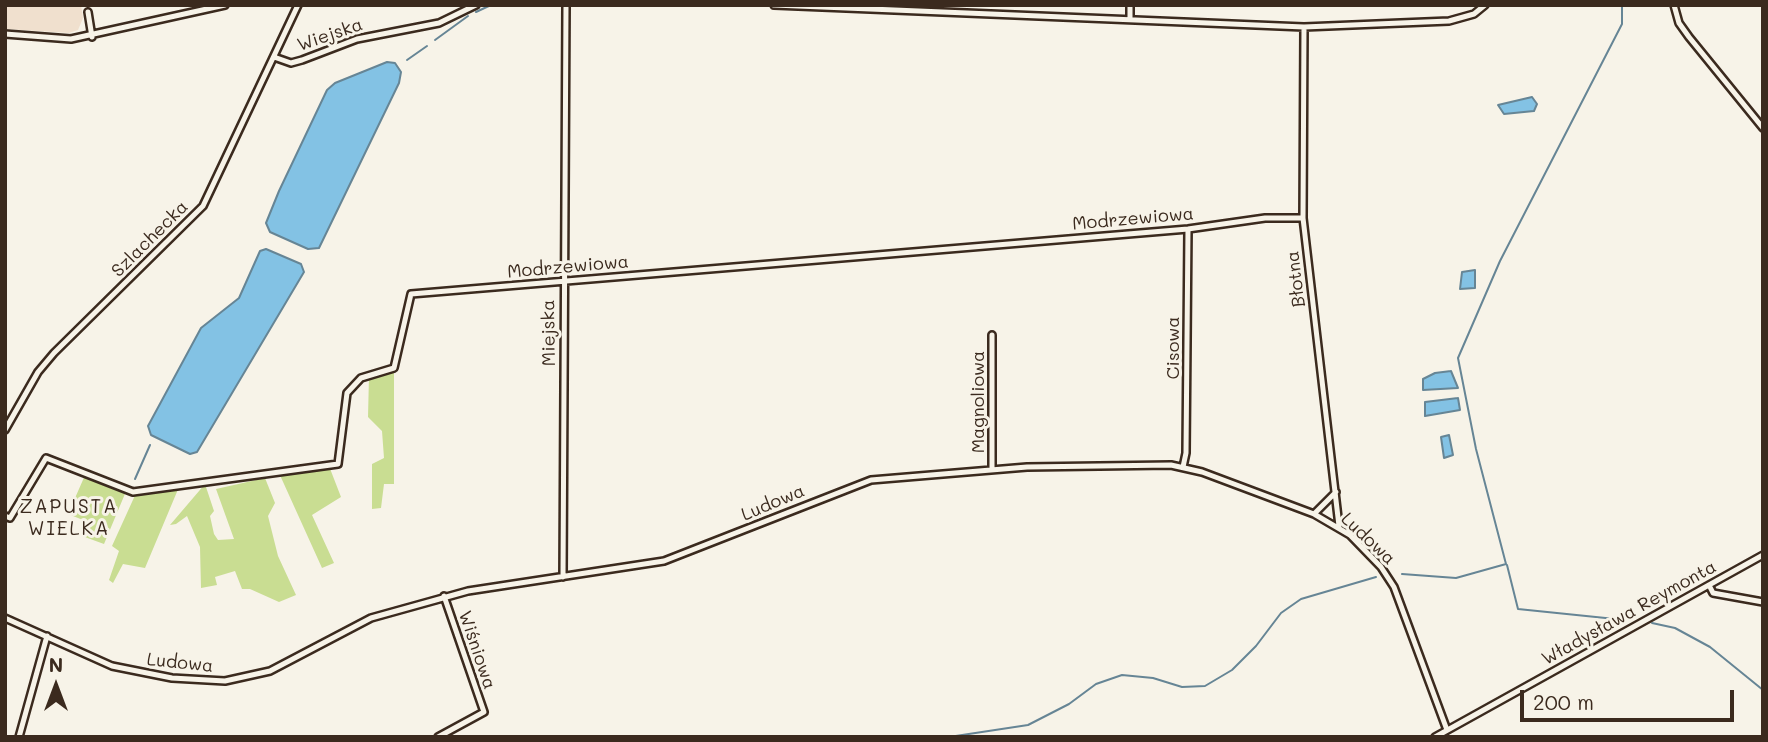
<!DOCTYPE html>
<meta charset="utf-8">
<style>
body{margin:0}
#map{position:relative;width:1768px;height:742px;overflow:hidden;background:#f7f3e8;font-family:Mali,sans-serif}
canvas{display:block}
.frame{position:absolute;inset:0;border:7px solid #3b2a1e;pointer-events:none}
.north{position:absolute;left:21px;top:651px;width:70px;height:70px;-webkit-text-stroke:5px #f7f3e8;paint-order:stroke;rotate:0deg;font-size:19px;font-weight:700;line-height:28px;text-align:center;color:#3b2a1e}
.north::after{content:'';display:block;margin:auto;width:24px;height:32px;background:#3b2a1e;clip-path:polygon(50% 0,100% 100%,50% 72%,0 100%)}
.scale{position:absolute;left:1520px;top:690px;width:214px;height:32px;box-sizing:border-box;border:4px solid #3b2a1e;border-top:0;padding-left:9px;font-size:21px;line-height:24px;white-space:nowrap;color:#3b2a1e;-webkit-text-stroke:5px #f7f3e8;paint-order:stroke}
</style>
<div id="map">
<canvas width="1768" height="742"></canvas>
<div class="frame"></div>
<div class="north">N</div>
<div class="scale">200 m</div>
</div>
<script>
const context = document.querySelector('canvas').getContext('2d');
context.lineJoin = 'round';
function fillPath(path, color) { context.fillStyle = color; context.fill(path, 'evenodd'); }
const toPath = rows => new Path2D(rows.map(r => 'M' + r).join(''));
function stroke(path, color, width, dash) { context.strokeStyle = color; context.lineWidth = width; context.lineCap = dash ? 'butt' : 'round'; context.setLineDash(dash || []); context.stroke(path); }
function label(font, color, halo, rows, align = 'center') {
  context.font = font + ' Mali,sans-serif'; context.lineWidth = 6; context.setLineDash([]); context.textBaseline = 'middle'; context.strokeStyle = halo; context.fillStyle = color; for (const [text, x, y, turn = 0] of rows) {
    context.save(); context.translate(x, y); context.rotate((+turn || 0) * Math.PI / 180); context.textAlign = isNaN(turn) ? turn : align; if (halo) context.strokeText(text, 0, 0); context.fillText(text, 0, 0); context.restore();
  }
}
fillPath(toPath([
 [5,5,81,5,83,18,78,30,69,33,5,29]
]), '#f0e0ce');
fillPath(toPath([
 [394,368,394,484,384,484,381,508,372,509,372,464,384,458,382,431,368,417,369,376],
 [329,466,341,497,312,515,334,563,322,568,279,473],
 [86,473,127,489,104,544,82,536,88,522,68,514],
 [265,478,275,503,268,516,278,556,296,595,279,602,250,589,242,589,235,571,215,577,217,585,201,588,200,547,187,516,176,524,170,525,205,484,214,511,210,516,214,534,218,540,234,539,216,489],
 [179,487,145,568,123,564,113,583,109,580,119,551,112,546,137,491]
]), '#c9dd92');
const water = toPath([
 [387,62,395,63,401,72,399,83,319,248,308,249,270,232,266,223,279,191,327,90,335,83,387,62],
 [1532,97,1537,104,1534,111,1504,114,1498,105,1532,97],
 [266,249,301,264,304,272,197,452,190,454,151,435,148,426,201,328,239,298,260,251,266,249],
 [1475,270,1475,288,1460,289,1462,272,1475,270],
 [1451,371,1458,388,1423,390,1423,379,1435,373,1451,371],
 [1458,398,1460,410,1425,416,1425,402,1458,398],
 [1449,435,1453,455,1444,458,1441,437,1449,435]
]);
fillPath(water, '#83c2e4');
stroke(water, '#668595', 2);
stroke(toPath([
 [476,12,491,5],
 [435,40,468,16],
 [407,60,427,46],
 [135,479,150,445],
 [1507,565,1518,609,1625,620],
 [1402,574,1456,578,1506,564,1476,449,1458,358,1500,261,1622,24,1622,5],
 [1652,623,1675,628,1710,647,1763,690],
 [949,737,1028,725,1069,704,1096,684,1122,675,1153,678,1182,687,1205,686,1232,670,1256,646,1281,613,1301,599,1376,577]
]), '#668595', 2);
const minor = toPath([
 [774,5,1304,27,1449,21,1474,14,1485,5],
 [1674,5,1679,23,1689,37,1763,128],
 [88,12,92,37],
 [1130,19,1130,5],
 [1304,27,1303,218,1339,526],
 [5,34,71,39,225,5],
 [274,57,291,63,302,60,357,39,439,23,476,5],
 [5,430,38,372,54,353,203,206,298,5],
 [1183,467,1186,453,1188,229],
 [992,469,992,335],
 [1314,514,1336,492],
 [5,516,10,518,46,458,133,492,338,464,347,393,361,378,394,368,411,294,1188,229,1265,218,1303,218],
 [563,577,566,5],
 [1709,585,1713,593,1763,602],
 [5,618,112,666,172,678,225,681,270,671,371,618,468,591,664,561,871,480,1027,467,1171,465,1202,472,1314,514,1350,535,1381,567,1394,587,1447,730],
 [19,737,47,636],
 [438,737,484,712,444,596],
 [1435,737,1763,555]
]);
stroke(minor, '#3b2a1e', 10);
stroke(minor, '#f7f3e8', 5);
label('18px', '#3b2a1e', '#f7f3e8', [
 ["Wiejska",330,35,-19],
 ["Modrzewiowa",1133,219,-5],
 ["Szlachecka",150,239,-45],
 ["Modrzewiowa",568,267,-5],
 ["Błotna",1296,279,-97],
 ["Miejska",549,333,-91],
 ["Cisowa",1173,348,-90],
 ["Magnoliowa",978,402,-90],
 ["Ludowa",773,503,-23],
 ["Ludowa",1368,539,43],
 ["Władysława Reymonta",1629,613,-29],
 ["Wiśniowa",477,650,71],
 ["Ludowa",180,663,6]
]);
context.letterSpacing = '2px';
label('19px', '#3b2a1e', '#f7f3e8', [
 ["ZAPUSTA",69,507],
 ["WIELKA",69,529]
]);
context.letterSpacing = '0px';
</script>
